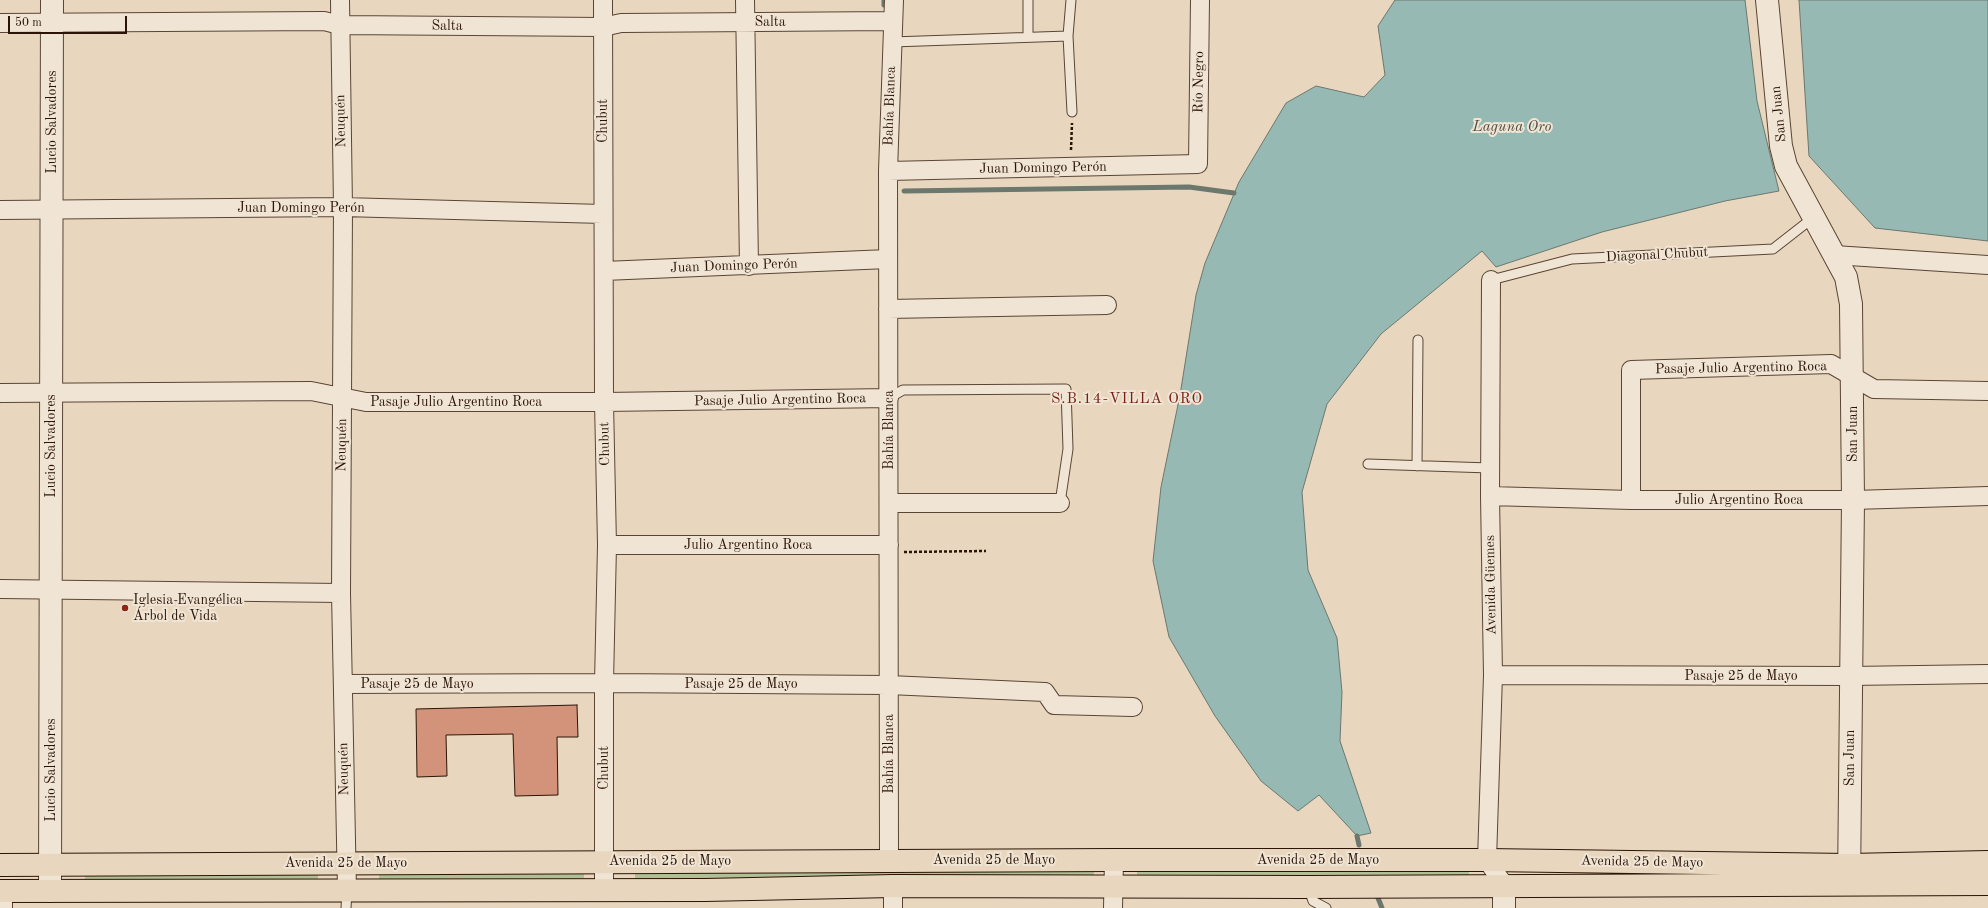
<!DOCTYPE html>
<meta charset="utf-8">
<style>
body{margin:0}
#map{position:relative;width:1988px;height:908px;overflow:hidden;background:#e8d7be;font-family:"Old Standard TT",serif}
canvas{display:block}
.scale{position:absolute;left:8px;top:16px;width:119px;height:18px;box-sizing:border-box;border:2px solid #2b1406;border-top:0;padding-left:5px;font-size:12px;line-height:14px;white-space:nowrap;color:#2b1406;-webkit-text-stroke:3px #f0e5d5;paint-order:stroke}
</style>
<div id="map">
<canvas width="1988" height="908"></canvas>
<div class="scale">50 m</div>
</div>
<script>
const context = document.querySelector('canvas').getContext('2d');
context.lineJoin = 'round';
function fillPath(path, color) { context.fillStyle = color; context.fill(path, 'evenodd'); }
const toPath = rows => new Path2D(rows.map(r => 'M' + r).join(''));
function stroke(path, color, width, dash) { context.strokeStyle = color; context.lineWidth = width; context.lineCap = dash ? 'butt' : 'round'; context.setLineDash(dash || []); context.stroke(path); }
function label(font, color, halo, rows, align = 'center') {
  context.font = font + ' "Old Standard TT",serif'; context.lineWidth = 4; context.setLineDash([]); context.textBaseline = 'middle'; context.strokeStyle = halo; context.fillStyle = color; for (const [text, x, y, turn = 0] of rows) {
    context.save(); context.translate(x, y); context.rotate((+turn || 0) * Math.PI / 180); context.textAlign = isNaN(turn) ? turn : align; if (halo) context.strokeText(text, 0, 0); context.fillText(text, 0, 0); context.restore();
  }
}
fillPath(toPath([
 [1469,866,1469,875,1137,876,1137,867],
 [584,869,584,878,379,879,379,871],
 [1094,870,1094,878,635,880,635,871],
 [85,872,318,873,318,881,85,881]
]), '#b1bf95');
const water = toPath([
 [1395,0,1745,0,1757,101,1779,191,1725,201,1602,232,1496,267,1482,251,1381,334,1327,404,1302,492,1308,570,1337,638,1342,692,1340,741,1371,833,1357,836,1319,795,1298,811,1261,781,1215,716,1169,637,1153,561,1161,487,1180,395,1196,295,1205,263,1239,182,1286,103,1316,86,1364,97,1385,75,1378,26,1395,0],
 [1799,0,1988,0,1988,241,1875,228,1809,156,1799,0]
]);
fillPath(water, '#97b9b3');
stroke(water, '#6c776e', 1);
stroke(toPath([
 [884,0,884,5],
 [904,191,1189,187,1234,193],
 [1357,836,1359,845],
 [1376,893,1382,908]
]), '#6c776e', 5);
const building = toPath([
 [577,705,578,737,557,737,558,795,515,796,513,734,446,735,447,776,417,777,416,709,577,705]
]);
fillPath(building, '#d3937a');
stroke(building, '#2b1406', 1);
const service = toPath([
 [1028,0,1028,37],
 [1071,0,1068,36,1072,112],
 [892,42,1068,36],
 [1491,280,1572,259,1773,249,1814,217],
 [889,398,903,390,1066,389,1068,449,1060,503],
 [1368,464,1490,468],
 [1417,466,1418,340],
 [1308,887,1313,901,1326,908],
 [346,908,347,890]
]);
const minor = toPath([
 [340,0,343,207,341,593,347,890],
 [603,0,604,402,607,545,604,683,604,889],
 [745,0,749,266],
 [0,23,324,21,340,25,603,27,621,23,893,21],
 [888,171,1198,164,1200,0],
 [0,210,343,207,603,214],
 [1834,255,1988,265],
 [604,271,888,259],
 [1491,280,1490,496,1493,675,1487,860,1504,885],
 [888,309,1107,305],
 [0,393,311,391,366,402,604,402,889,398],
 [1490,496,1631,500,1853,500,1988,496],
 [1631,500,1631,370,1831,364,1874,389,1988,391],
 [889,503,1060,503],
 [607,545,889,545],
 [0,589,341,593],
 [1493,675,1850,676,1988,674],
 [343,684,604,683,889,685,1045,692,1054,705,1133,707],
 [889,860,888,171,894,0],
 [893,886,893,908],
 [3,891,3,908],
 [1113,908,1114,860]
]);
const tertiary = toPath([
 [1767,0,1781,146,1786,166,1846,277,1851,304,1853,500,1849,884],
 [1504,885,1504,908],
 [50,891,52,0]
]);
const primary = toPath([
 [0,865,1114,860,1487,860,1849,865,1988,862],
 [0,891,705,890,893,886,1308,887,1988,884]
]);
stroke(service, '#5a4534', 11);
stroke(minor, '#5a4534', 20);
stroke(tertiary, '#5a4534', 24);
stroke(primary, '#2b1406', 24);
stroke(toPath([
 [1071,150,1072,123],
 [904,552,986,551]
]), '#2b1406', 2.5, [3, 2]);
stroke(service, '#f0e5d5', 9);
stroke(minor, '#f0e5d5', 18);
stroke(tertiary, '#f0e5d5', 22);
stroke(primary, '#e8d7be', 22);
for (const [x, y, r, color] of [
 [125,608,4,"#8f2418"]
]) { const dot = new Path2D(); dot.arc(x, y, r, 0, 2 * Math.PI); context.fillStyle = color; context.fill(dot); stroke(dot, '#f0e5d5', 1.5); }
label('14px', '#2b1406', '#f0e5d5', [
 ["Salta",770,22],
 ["Salta",447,26],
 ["Río Negro",1199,82,-89],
 ["Bahía Blanca",890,106,-88],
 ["San Juan",1779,114,-96],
 ["Neuquén",341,121,-91],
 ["Chubut",603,121,-90],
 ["Lucio Salvadores",52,122,-90],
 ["Juan Domingo Perón",1043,168,-1],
 ["Juan Domingo Perón",301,208],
 ["Diagonal Chubut",1657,255,-3],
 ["Juan Domingo Perón",734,266,-2],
 ["Pasaje Julio Argentino Roca",1741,368,-1],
 ["Pasaje Julio Argentino Roca",780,400,-1],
 ["Pasaje Julio Argentino Roca",456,402],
 ["Bahía Blanca",889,430,-90],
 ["San Juan",1853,434,-90],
 ["Chubut",605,444,-91],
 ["Neuquén",342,445,-89],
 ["Lucio Salvadores",51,446,-90],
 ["Julio Argentino Roca",1739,500],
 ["Julio Argentino Roca",748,545],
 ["Avenida Güemes",1491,585,-91],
 ["Pasaje 25 de Mayo",1741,676],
 ["Pasaje 25 de Mayo",417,684],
 ["Pasaje 25 de Mayo",741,684],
 ["Bahía Blanca",889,754,-90],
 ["San Juan",1850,758,-90],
 ["Chubut",604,768,-90],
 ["Neuquén",344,769,-91],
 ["Lucio Salvadores",51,770,-90],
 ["Avenida 25 de Mayo",994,860],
 ["Avenida 25 de Mayo",1318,860],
 ["Avenida 25 de Mayo",670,861],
 ["Avenida 25 de Mayo",1642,862,1],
 ["Avenida 25 de Mayo",346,863]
]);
label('14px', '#2b1406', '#f0e5d5', [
 ["Iglesia Evangélica",133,600],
 ["Árbol de Vida",133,616]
], 'left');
label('italic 15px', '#514e43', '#f0e5d5', [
 ["Laguna Oro",1512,127]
]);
context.letterSpacing = '1px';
label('15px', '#7a1f14', '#f0e5d5', [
 ["S.B.14-VILLA ORO",1127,399]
]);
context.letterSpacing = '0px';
</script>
